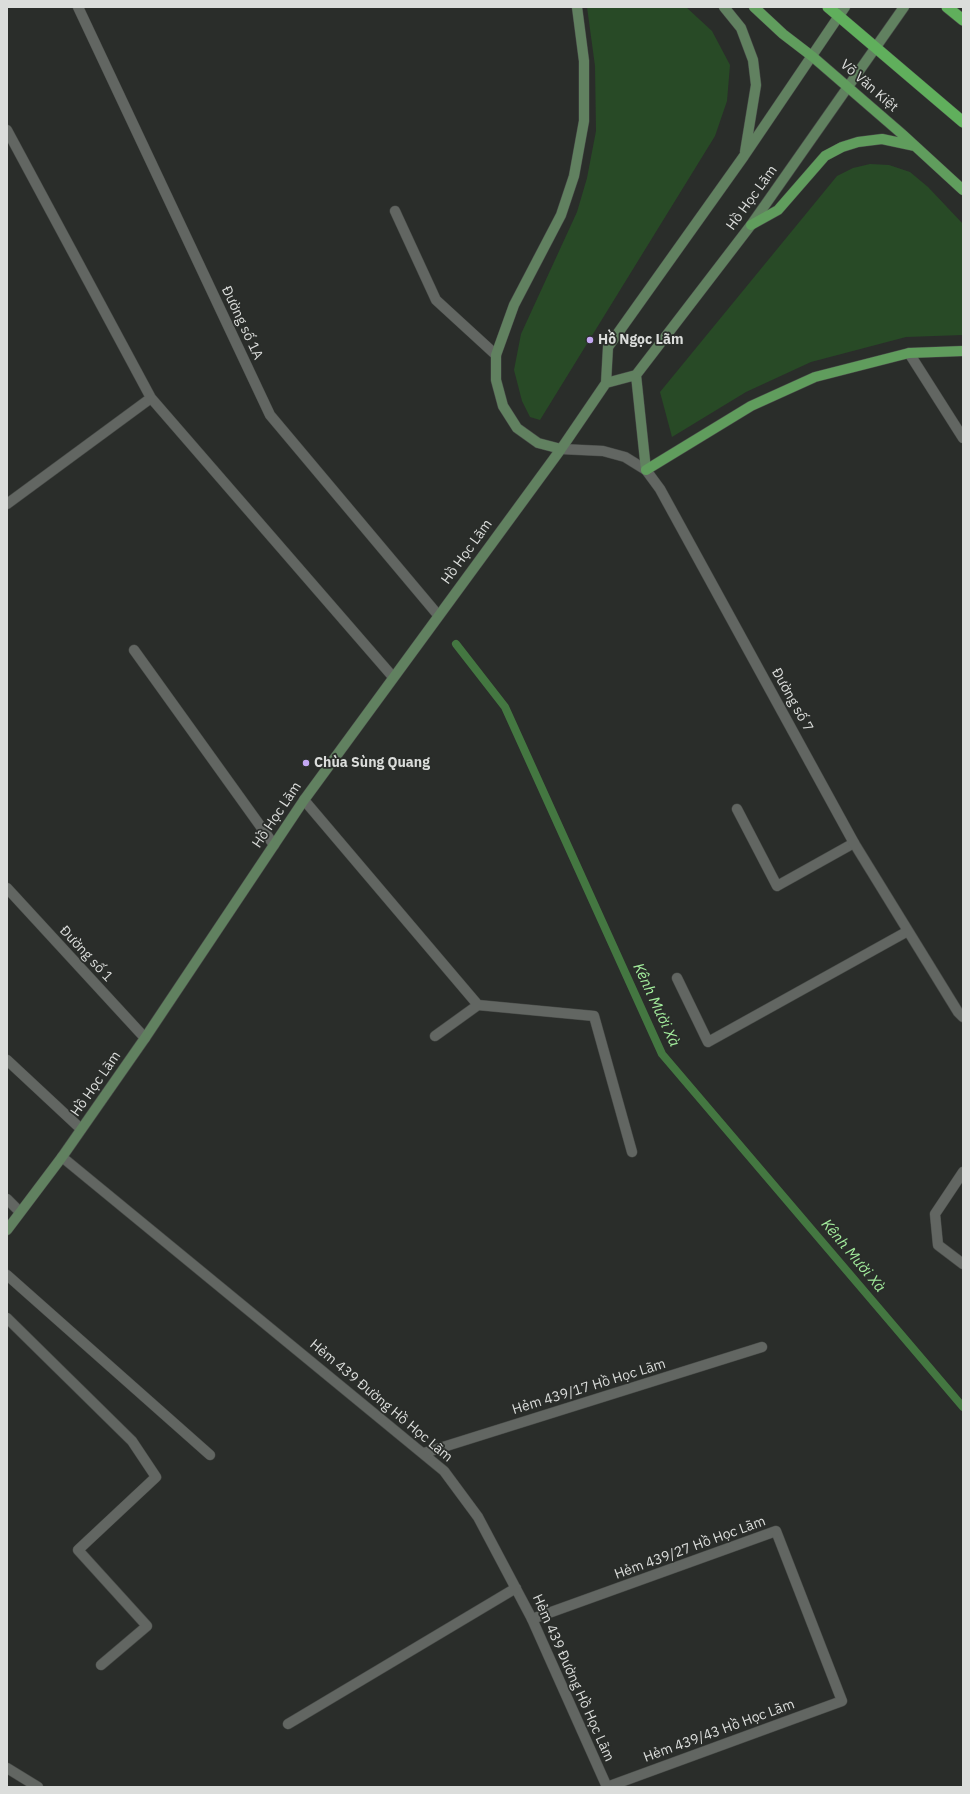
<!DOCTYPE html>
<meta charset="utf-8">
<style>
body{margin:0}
#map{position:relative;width:970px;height:1794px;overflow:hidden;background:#2a2d2a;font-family:"IBM Plex Sans",sans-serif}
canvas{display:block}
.frame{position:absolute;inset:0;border:8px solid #dbdddb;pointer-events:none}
</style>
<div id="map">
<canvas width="970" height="1794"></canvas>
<div class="frame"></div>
</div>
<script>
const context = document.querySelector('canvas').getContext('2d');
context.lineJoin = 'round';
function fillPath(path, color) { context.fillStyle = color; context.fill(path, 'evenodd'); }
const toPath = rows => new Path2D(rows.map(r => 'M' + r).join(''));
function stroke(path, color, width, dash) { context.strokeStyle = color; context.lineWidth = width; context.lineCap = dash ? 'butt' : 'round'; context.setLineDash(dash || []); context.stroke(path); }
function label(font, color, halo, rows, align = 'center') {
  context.font = font + ' "IBM Plex Sans",sans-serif'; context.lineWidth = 3.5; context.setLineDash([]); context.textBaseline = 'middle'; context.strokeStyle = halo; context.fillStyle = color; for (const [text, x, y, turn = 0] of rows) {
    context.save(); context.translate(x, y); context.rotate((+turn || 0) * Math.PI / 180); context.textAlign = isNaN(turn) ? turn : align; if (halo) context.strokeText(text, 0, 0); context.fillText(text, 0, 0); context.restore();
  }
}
fillPath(toPath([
 [587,7,686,7,712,31,730,65,727,101,715,136,540,420,530,417,522,401,514,370,521,334,577,212,587,178,596,131,595,66],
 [870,164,889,165,910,172,928,187,963,224,963,335,906,337,811,362,746,392,672,437,660,392,837,176,853,168]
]), '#284a26');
stroke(toPath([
 [456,644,505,707,662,1054,963,1407]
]), '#447741', 8);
const service = toPath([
 [7,130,151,398,393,677],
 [909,353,963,438],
 [7,504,151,398],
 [304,800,478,1005,435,1036],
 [737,809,777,886,854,843],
 [478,1005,594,1016,632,1152],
 [7,1060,81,1129],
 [7,1199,20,1212],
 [7,1275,210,1455],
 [7,1318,132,1441,156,1477,78,1550,147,1626,101,1665],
 [532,1619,776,1531,842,1701,607,1787],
 [7,1768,38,1787]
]);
const minor = toPath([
 [78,7,270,415,438,615],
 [395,211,436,300,496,355],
 [561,449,603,451,625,457,646,470,660,489,854,843,958,1012,963,1017],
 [134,650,274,845],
 [7,888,145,1038],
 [677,978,708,1042,908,931],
 [62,1157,444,1471,478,1517,532,1619,607,1787],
 [963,1172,935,1214,938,1245,963,1264],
 [424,1453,762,1347],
 [288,1724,516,1588]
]);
const secondary = toPath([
 [724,7,741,28,753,60,756,85,745,152],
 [636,375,646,470],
 [606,383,636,375,751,225,904,7],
 [561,449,538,443,517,428,503,406,496,380,496,355,514,305,561,215,574,176,584,121,584,61,577,7],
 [7,1230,62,1157,145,1038,304,800,561,449,606,383,608,347,744,156,845,7]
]);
const primary = toPath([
 [754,7,783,34,813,57,902,134,963,190],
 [751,225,778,210,825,156,842,147,858,142,882,139,915,146],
 [646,470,751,406,815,377,909,353,963,351]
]);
const trunk = toPath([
 [828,7,963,122],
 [947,7,963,20]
]);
stroke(service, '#474a47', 11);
stroke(minor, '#474a47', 11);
stroke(secondary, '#474a47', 11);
stroke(primary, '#474a47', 11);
stroke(trunk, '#474a47', 12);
stroke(service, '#626662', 10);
stroke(minor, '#626662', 10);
stroke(secondary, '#618160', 10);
stroke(primary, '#609d5d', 10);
stroke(trunk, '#60af5c', 11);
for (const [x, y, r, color] of [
 [590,340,4,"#c3a7f2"],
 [306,763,4,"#c3a7f2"]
]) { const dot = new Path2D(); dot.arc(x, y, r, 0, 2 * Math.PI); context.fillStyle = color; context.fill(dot); stroke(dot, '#2a2d2a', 1.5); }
label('14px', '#dbdddb', '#2a2d2a', [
 ["Võ Văn Kiệt",869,86,41],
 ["Hồ Học Lãm",752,198,-54],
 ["Đường số 1A",242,323,65],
 ["Hồ Học Lãm",467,552,-54],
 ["Đường số 7",792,700,61],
 ["Hồ Học Lãm",277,815,-56],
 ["Đường số 1",86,954,47],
 ["Hồ Học Lãm",96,1084,-55],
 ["Hẻm 439/17 Hồ Học Lãm",589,1387,-17],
 ["Hẻm 439 Đường Hồ Học Lãm",381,1401,40],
 ["Hẻm 439/27 Hồ Học Lãm",690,1548,-20],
 ["Hẻm 439 Đường Hồ Học Lãm",573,1678,66],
 ["Hẻm 439/43 Hồ Học Lãm",719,1731,-20]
]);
label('bold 14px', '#dbdddb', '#2a2d2a', [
 ["Hồ Ngọc Lãm",598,340],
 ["Chùa Sùng Quang",314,763]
], 'left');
label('italic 15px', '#a2ec9c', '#2a2d2a', [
 ["Kênh Mười Xà",656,1005,65],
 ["Kênh Mười Xà",853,1256,50]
]);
</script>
